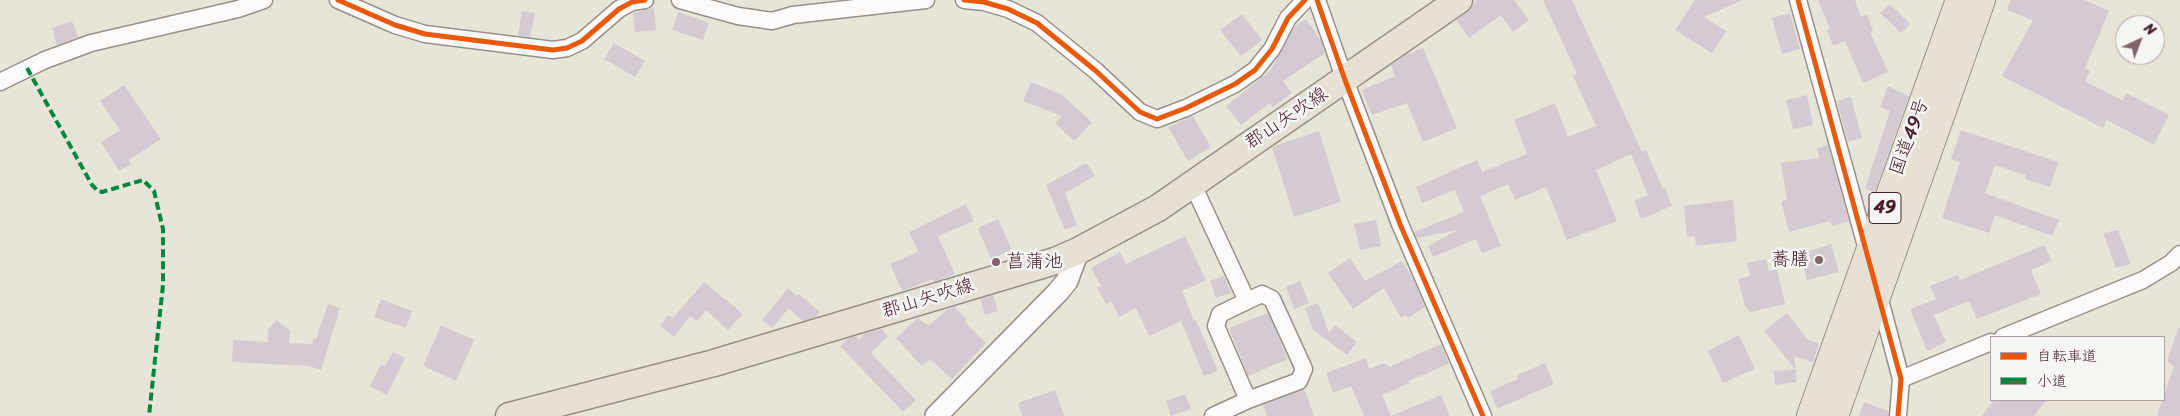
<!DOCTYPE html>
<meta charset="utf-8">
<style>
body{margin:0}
#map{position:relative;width:2180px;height:416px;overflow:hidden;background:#e8e4d7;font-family:Sriracha,"Klee One",sans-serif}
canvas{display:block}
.legend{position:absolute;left:1990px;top:336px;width:175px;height:65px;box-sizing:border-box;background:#f6f6f2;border:1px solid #b1a0a2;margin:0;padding:6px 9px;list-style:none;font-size:15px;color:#4a1f2b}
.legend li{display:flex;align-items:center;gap:10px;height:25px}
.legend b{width:25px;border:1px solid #b1a0a2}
.north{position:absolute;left:2115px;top:15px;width:50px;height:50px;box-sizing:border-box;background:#f6f6f2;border:1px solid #b1a0a2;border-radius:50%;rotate:43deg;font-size:14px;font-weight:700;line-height:20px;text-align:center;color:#4a1f2b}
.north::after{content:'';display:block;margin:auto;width:18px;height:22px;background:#816467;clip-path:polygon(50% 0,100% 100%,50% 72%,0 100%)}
</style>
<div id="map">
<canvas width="2180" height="416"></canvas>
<ul class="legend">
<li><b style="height:6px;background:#e8590c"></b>自転車道</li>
<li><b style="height:6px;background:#00873e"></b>小道</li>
</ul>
<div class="north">N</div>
</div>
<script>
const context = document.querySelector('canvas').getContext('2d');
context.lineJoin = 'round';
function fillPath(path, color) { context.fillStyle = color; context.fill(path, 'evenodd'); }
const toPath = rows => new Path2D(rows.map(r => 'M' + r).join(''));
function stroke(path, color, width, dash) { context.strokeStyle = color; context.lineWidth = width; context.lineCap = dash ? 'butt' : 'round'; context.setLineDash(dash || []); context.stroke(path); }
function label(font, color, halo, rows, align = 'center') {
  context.font = font + ' Sriracha,"Klee One",sans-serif'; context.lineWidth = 5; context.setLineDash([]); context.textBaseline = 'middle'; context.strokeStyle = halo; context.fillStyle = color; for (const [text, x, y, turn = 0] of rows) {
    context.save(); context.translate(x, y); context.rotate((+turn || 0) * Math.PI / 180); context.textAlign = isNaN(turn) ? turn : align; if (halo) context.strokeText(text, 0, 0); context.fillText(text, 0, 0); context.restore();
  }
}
fillPath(toPath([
 [1476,0,1514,0,1529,20,1513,32,1501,15,1469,38,1456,20,1468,12],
 [1543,0,1572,0,1642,152,1646,150,1663,189,1665,188,1672,206,1641,219,1634,201,1648,195,1631,154,1596,170,1617,221,1567,240,1546,187,1515,200,1508,184,1480,196,1501,246,1482,253,1476,239,1433,257,1428,246,1458,230,1417,238,1414,232,1464,212,1455,190,1422,203,1416,187,1477,160,1482,172,1527,154,1514,120,1555,103,1568,137,1596,126,1573,76,1577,74],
 [1695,0,1742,0,1704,17,1726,31,1712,53,1675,30],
 [1818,0,1855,0,1861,17,1867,14,1873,31,1870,32,1888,72,1863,83,1845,41,1833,46,1827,29,1830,29],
 [2011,0,2084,0,2109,11,2085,68,2090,71,2085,81,2123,101,2126,93,2169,115,2154,145,2107,120,2103,128,2002,76,2033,20,2007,10],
 [1890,4,1910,24,1901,33,1880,13],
 [654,8,656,30,635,32,633,13],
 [522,11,535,13,530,37,518,36],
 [678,12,709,23,703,40,672,30],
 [1790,13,1800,49,1782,54,1772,18],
 [1242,14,1262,40,1241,56,1220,30],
 [1306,19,1321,41,1325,53,1283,81,1292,93,1273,107,1270,103,1241,125,1226,106,1271,70,1294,27],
 [72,21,78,37,57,45,52,28],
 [614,43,645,61,635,77,604,59],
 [1423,48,1457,128,1423,142,1407,103,1372,115,1362,90,1395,76,1391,65,1404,56],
 [1031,82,1062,95,1092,122,1074,141,1055,123,1062,116,1023,101],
 [124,85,161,139,129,160,131,164,119,171,101,142,120,130,100,101],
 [1888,86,1909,96,1875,192,1865,189,1890,111,1880,107],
 [1807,95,1813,125,1793,129,1786,100],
 [1851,97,1862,138,1848,142,1837,101],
 [1193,116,1211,147,1188,161,1168,127],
 [1961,130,2058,162,2050,187,2025,179,2026,175,1995,165,1985,193,2059,220,2052,236,1995,215,1989,233,1942,218,1960,162,1951,159],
 [1319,131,1341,202,1294,217,1272,147],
 [1828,145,1849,221,1832,226,1830,221,1789,232,1781,201,1787,200,1781,163,1819,158,1817,148],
 [1084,164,1088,164,1095,176,1065,193,1077,225,1065,230,1046,185],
 [1733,200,1737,241,1696,246,1695,236,1687,237,1684,206],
 [966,204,974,221,938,236,955,274,934,282,933,279,902,291,890,264,918,252,909,232],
 [998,219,1012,250,991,259,978,228],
 [1376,220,1381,246,1360,250,1354,224],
 [2118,230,2131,264,2116,268,2103,233],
 [1185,236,1206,280,1182,291,1194,321,1196,320,1218,371,1204,376,1181,321,1149,336,1136,308,1119,317,1111,301,1106,304,1097,288,1101,286,1091,268,1120,252,1126,264],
 [1831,244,1839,272,1807,280,1800,254],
 [2044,245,2052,261,2031,270,2041,294,1977,319,1969,301,1934,315,1946,342,1927,351,1910,309,1936,299,1930,286,1958,275,1960,280],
 [1350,258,1365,281,1402,261,1413,278,1425,307,1408,318,1406,315,1401,318,1384,288,1353,309,1328,273],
 [1766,259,1769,271,1777,269,1785,304,1750,312,1745,306,1738,279,1750,276,1747,263],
 [1224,276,1231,293,1216,298,1210,281],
 [1300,281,1309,303,1294,309,1286,287],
 [704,282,743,314,728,330,706,310,697,321,690,316,674,337,660,326,668,315,673,318],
 [788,288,797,296,799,294,820,312,816,317,803,321,789,308,772,328,762,320],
 [993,295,998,311,985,315,980,299],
 [381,299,412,311,406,328,374,317],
 [1318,303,1329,333,1335,325,1357,342,1347,355,1313,330,1305,308],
 [328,304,340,308,321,370,309,366,232,362,233,340,268,342,268,329,277,320,290,331,289,343,312,344,314,338,316,339],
 [955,307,967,320,964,321,986,343,952,379,930,359,922,366,896,338,918,318,928,326,948,309],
 [1268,313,1288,359,1248,376,1229,328],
 [1787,313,1808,340,1819,343,1813,362,1794,356,1797,382,1775,385,1774,371,1795,369,1764,331],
 [441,325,474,340,456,381,423,366],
 [2178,328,2180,328,2180,416,2157,416,2174,366,2167,361],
 [881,329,888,336,871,353,916,400,903,412,840,346,849,338,856,336,859,340,865,333],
 [1739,335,1755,369,1723,383,1708,351],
 [1441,344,1449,364,1408,381,1410,383,1382,395,1391,416,1441,395,1450,416,1364,416,1351,386,1333,393,1326,373,1366,358,1369,369,1384,363,1393,369,1391,366],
 [393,352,405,358,387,395,370,386,381,364,385,366],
 [1545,363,1554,384,1497,409,1490,391,1518,379,1517,375],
 [1304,389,1314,416,1267,416,1263,405],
 [1055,390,1064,416,1023,416,1018,403],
 [1185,394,1191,409,1171,416,1166,401],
 [1994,400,2046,400,2034,416,1982,416],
 [1864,402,1888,411,1888,416,1859,416]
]), '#d4cbd2');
const minor = toPath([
 [338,0,395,25,425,34,553,50,567,48,582,41,619,9,632,2,645,0],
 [680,0,738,16,772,21,793,15,926,0],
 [964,0,984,2,1008,9,1037,23,1096,71,1140,112,1157,119,1186,108,1235,84,1255,70,1272,49,1288,18,1305,0],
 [1317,0,1345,80,1400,224,1483,416],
 [1798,0,1868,253],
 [0,82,45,60,91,43,238,9,264,0],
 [1193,185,1247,301,1220,314,1216,326,1248,400],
 [1879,296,1901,379,1898,416],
 [2003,337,2143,280,2171,263,2180,254],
 [1901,379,1991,342],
 [1213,416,1248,400,1299,381,1304,369,1272,299,1262,294,1247,301]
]);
const tertiary = toPath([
 [936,416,1058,292,1067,281,1078,251]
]);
const primary = toPath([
 [509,416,714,363,1055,261,1078,251,1158,208,1459,0]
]);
const trunk = toPath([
 [1811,416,1960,0],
 [1834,416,1981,0]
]);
stroke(minor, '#988f8b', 19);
stroke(tertiary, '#988f8b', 24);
stroke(primary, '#988f8b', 29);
stroke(trunk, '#988f8b', 30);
stroke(minor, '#fcfbf9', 16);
stroke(tertiary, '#fcfbf9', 21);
stroke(primary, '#e7e1d5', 26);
stroke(trunk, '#e7e1d5', 28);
stroke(toPath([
 [27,68,92,185,98,191,102,192,143,180,154,191,163,229,163,285,149,416]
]), '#00873e', 4, [8, 4]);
stroke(toPath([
 [338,0,395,25,425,34,553,50,567,48,582,41,619,9,632,2,645,0],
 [964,0,984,2,1008,9,1037,23,1096,71,1140,112,1157,119,1186,108,1235,84,1255,70,1272,49,1288,18,1305,0],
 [1317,0,1345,80,1400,224,1483,416],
 [1798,0,1901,379,1898,416]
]), '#e8590c', 5);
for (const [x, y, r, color] of [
 [1819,260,5,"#816467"],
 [996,262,5,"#816467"]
]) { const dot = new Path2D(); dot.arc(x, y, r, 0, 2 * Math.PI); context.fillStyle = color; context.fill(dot); stroke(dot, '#f6f6f2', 2); }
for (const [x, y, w] of [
 [1885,208,32]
]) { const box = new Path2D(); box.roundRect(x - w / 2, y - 15.5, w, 31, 4); context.fillStyle = '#f6f6f2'; context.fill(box); stroke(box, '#4a1f2b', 1); }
label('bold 18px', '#4a1f2b', null, [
 ["49",1885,208]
]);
label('19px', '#4a1f2b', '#f6f6f2', [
 ["郡山矢吹線",1287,119,-34],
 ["国道49号",1910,137,-70],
 ["郡山矢吹線",928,299,-17]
]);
label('19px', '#4a1f2b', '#f6f6f2', [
 ["蕎膳",1809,260],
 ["菖蒲池",1006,262,"left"]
], 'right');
</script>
